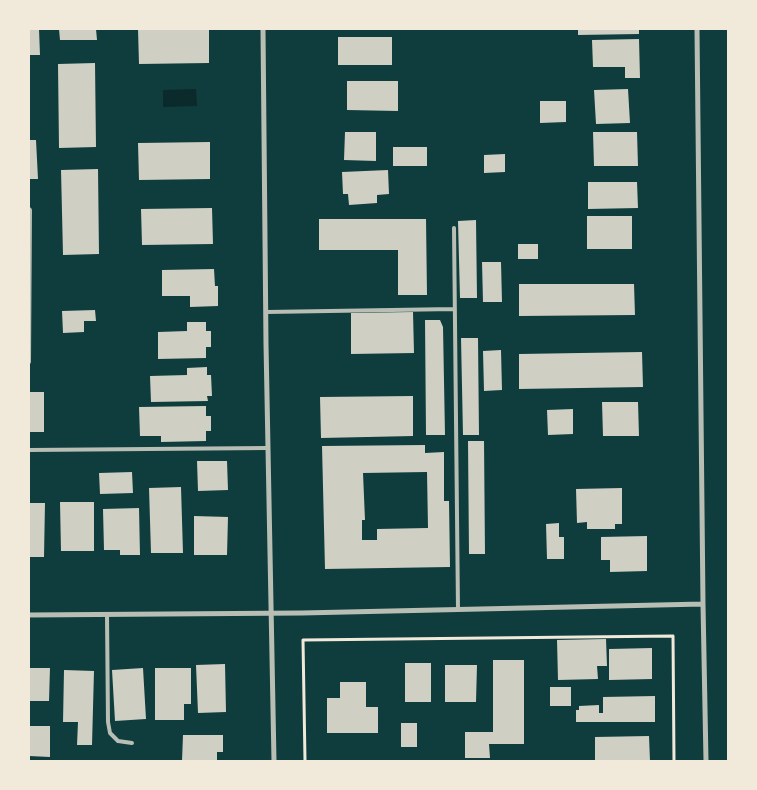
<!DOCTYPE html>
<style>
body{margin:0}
#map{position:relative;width:757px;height:790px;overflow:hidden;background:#0f3d3e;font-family:Manrope,sans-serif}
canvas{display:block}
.frame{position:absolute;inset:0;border:30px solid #f1e9da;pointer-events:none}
</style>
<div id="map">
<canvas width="757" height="790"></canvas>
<div class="frame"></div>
</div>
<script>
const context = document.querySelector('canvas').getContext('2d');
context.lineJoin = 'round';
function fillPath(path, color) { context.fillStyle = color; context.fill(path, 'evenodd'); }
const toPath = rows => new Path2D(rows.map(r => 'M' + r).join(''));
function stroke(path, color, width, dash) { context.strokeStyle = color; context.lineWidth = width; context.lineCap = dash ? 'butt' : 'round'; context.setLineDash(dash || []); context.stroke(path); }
fillPath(toPath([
 [196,89,197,106,163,107,163,90]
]), '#0a2a2b');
fillPath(toPath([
 [29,29,39,29,40,55,29,55],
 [59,29,96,29,97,40,60,40],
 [138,29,209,29,209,63,139,64],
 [578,29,639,29,639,34,578,35],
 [338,37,392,37,392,65,338,65],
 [639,39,640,78,625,78,625,67,593,67,592,40],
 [95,63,96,147,59,148,58,64],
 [347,81,398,81,398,111,347,110],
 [628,89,630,123,596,124,594,90],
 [540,101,566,101,566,122,540,123],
 [345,132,376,132,376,161,344,160],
 [593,132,637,132,638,166,594,166],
 [29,140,36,140,38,179,29,179],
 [210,142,210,179,139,180,138,143],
 [393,147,427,147,427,166,393,166],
 [505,154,505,172,484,173,484,155],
 [98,169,99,254,63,255,61,170],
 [388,170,389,194,377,195,377,203,349,205,348,194,343,194,342,172],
 [588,182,637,182,638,208,588,209],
 [212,208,213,244,142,245,141,209],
 [587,216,632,216,632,249,587,249],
 [319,219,426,219,427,295,398,295,398,250,319,250],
 [476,220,477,298,460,298,458,221],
 [518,244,538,244,538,259,518,259],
 [482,262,501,262,502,302,483,302],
 [214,269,215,286,218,286,218,306,190,307,190,296,162,296,162,270],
 [519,284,634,284,635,315,519,316],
 [95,310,96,321,84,321,84,332,63,333,62,311],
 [413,312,414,353,351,354,351,313],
 [425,320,440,320,443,327,445,435,426,435],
 [187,322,206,322,206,331,211,331,211,347,206,347,206,358,158,359,158,332,187,331],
 [461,338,478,338,479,435,463,435],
 [501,350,502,390,484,391,483,351],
 [642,352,643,387,519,389,519,354],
 [207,367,207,375,211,375,212,396,207,396,208,401,151,402,150,376,187,375,187,368],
 [29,392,44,392,44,432,29,432],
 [413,396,413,436,321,438,320,397],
 [602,402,638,402,639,436,603,436],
 [206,406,206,416,211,416,211,431,206,431,206,441,161,442,161,436,140,436,139,407],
 [573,409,573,434,548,435,547,410],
 [468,441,484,441,485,554,469,554],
 [425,445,425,453,444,452,444,501,449,501,450,567,325,569,322,446],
 [427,472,428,528,377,529,377,540,362,540,362,520,365,520,363,473],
 [197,461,227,461,228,490,198,491],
 [132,472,133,493,100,494,99,473],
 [181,487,183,553,151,553,149,488],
 [622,488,622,524,615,524,615,529,587,529,587,522,577,523,576,489],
 [60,502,94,502,94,551,61,551],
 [29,503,45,503,44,557,29,557],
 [139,508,140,555,120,555,120,550,104,550,103,509],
 [194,516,228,517,227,555,194,555],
 [559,523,559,537,564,537,564,559,547,559,546,524],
 [647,536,647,571,610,572,610,560,601,560,601,537],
 [606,639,607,666,597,666,598,679,558,680,557,640],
 [652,648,652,679,609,680,609,649],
 [493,660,524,660,524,744,489,744,490,758,465,758,465,732,493,732],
 [405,663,431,663,431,702,405,702],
 [225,664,226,712,198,713,196,665],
 [445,665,477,665,476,702,445,702],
 [29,668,50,668,49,701,29,701],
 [143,668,146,719,115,721,112,670],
 [155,668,191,668,191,704,184,704,184,720,155,720],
 [64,670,94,671,92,745,77,745,78,722,63,722],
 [340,682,366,682,366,707,378,707,378,733,327,733,327,698,340,698],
 [550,687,571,687,571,706,550,706],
 [655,696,655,722,576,722,576,710,579,710,579,706,599,705,599,713,603,713,603,697],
 [401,723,417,723,417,747,401,747],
 [29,726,50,726,50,757,29,756],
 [183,735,223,735,223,752,217,752,217,761,182,761],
 [649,736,650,761,595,761,595,737]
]), '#cfcfc3');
stroke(toPath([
 [305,761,303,640,673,636,674,761]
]), '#f1e9da', 3);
stroke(toPath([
 [29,209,30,210,29,362],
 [454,228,458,610],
 [266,312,454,309],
 [29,450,268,448],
 [107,615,108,722,110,733,118,741,132,743]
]), '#b8beb3', 4);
stroke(toPath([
 [263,29,266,344,274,761],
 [697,29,703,604,706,761],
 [29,615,302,613,703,604]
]), '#b8beb3', 5);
</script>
